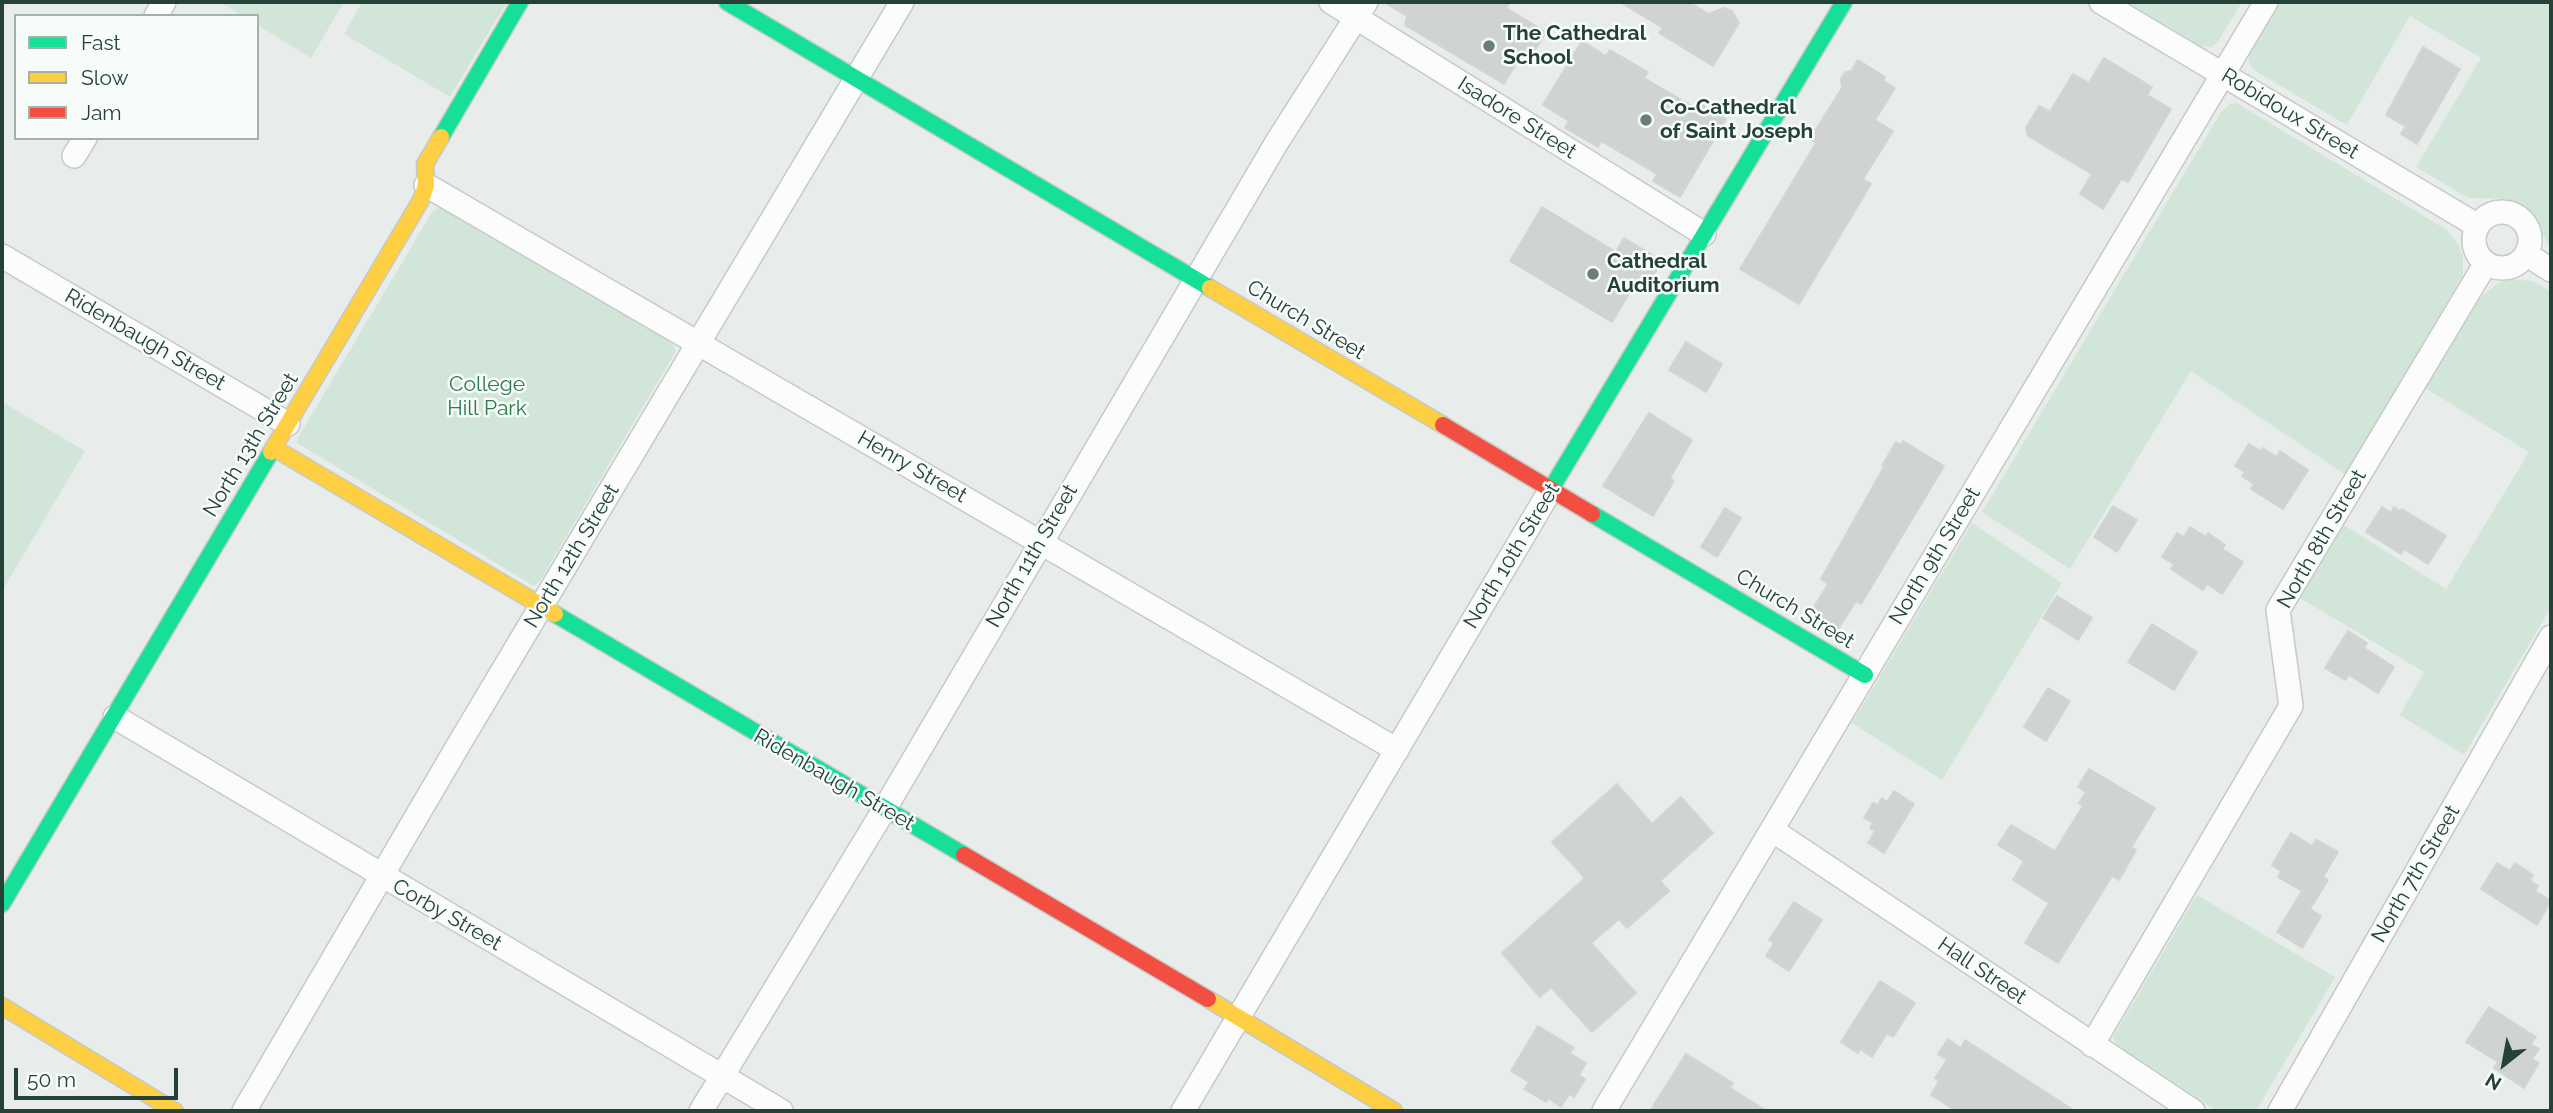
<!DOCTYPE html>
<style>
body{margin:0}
#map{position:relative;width:2553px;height:1113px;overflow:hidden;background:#e8edeb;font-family:Raleway,sans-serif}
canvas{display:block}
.frame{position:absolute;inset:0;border:4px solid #24423a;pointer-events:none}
.legend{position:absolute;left:14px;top:14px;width:245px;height:126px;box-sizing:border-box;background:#f7fbf9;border:2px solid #a3b1ad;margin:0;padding:9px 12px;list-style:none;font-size:21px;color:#24423a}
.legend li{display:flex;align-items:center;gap:14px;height:35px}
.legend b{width:35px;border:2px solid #a3b1ad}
.north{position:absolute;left:2469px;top:1029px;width:70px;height:70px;-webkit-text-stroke:5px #f7fbf9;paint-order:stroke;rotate:211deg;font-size:19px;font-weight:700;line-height:28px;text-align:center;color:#24423a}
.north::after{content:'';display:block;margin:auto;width:24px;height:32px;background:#24423a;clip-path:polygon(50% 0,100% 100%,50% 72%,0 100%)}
.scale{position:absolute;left:14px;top:1068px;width:164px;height:32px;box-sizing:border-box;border:4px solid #24423a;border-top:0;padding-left:9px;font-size:21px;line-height:24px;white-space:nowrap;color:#24423a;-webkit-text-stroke:5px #f7fbf9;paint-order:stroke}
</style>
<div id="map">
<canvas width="2553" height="1113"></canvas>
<div class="frame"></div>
<ul class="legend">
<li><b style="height:9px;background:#16e098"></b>Fast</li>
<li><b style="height:9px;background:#ffcf43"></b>Slow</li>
<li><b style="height:9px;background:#f24e42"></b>Jam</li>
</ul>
<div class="north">N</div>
<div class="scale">50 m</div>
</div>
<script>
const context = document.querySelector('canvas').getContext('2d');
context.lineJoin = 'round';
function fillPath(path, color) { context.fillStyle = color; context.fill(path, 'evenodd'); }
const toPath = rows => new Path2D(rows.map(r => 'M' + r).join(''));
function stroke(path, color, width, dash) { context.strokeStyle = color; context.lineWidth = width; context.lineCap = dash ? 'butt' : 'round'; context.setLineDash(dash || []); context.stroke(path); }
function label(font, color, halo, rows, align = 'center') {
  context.font = font + ' Raleway,sans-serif'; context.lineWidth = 5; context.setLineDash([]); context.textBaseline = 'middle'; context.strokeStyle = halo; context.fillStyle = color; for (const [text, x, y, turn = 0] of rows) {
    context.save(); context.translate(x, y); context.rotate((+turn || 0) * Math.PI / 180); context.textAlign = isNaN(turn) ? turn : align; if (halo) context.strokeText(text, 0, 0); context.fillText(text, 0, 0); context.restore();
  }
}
fillPath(toPath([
 [220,2,344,2,311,58,257,25,257,16,243,16],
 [362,2,507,2,450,97,344,34],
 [2127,2,2242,2,2219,40,2212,47,2201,46],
 [2281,2,2551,2,2551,248,2528,211,2518,204,2508,199,2468,198,2416,167,2481,58,2410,16,2347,125,2255,71,2249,64,2249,54],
 [2237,103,2447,230,2459,246,2463,257,2463,275,2346,475,2191,371,2070,569,1982,512,2221,112,2230,104],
 [438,208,446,209,672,343,676,351,540,581,534,586,297,443,299,436,432,212],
 [2509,279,2531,281,2551,291,2551,607,2464,755,2400,715,2424,672,2300,598,2344,525,2446,589,2529,452,2425,388,2481,297,2497,284],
 [2,402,85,451,2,591],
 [1972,523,2062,583,1942,780,1852,723],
 [2197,895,2335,977,2256,1111,2217,1111,2117,1045,2113,1037]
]), '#d1e6d8');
const building = toPath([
 [1384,2,1510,2,1506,8,1546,32,1526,65,1518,60,1504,84,1405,25,1407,16,1384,2],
 [1620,2,1689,2,1709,14,1723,8,1732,11,1739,23,1713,66,1659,33,1663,28,1620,2],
 [1582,41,1606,56,1610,50,1648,72,1644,78,1697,109,1701,103,1726,119,1680,197,1653,181,1657,174,1601,141,1598,147,1565,128,1569,121,1543,105,1582,41],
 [2423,47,2460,69,2417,144,2401,134,2406,126,2386,115,2423,47],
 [2104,58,2152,87,2147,95,2171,109,2128,182,2121,179,2103,209,2080,194,2092,174,2028,136,2026,128,2039,106,2050,112,2073,74,2089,83,2104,58],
 [1858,60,1885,77,1883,81,1895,88,1875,120,1893,131,1863,179,1871,184,1799,304,1740,269,1816,143,1810,139,1842,88,1841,79,1845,72,1851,71,1858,60],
 [1542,207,1616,252,1624,238,1662,261,1643,293,1633,287,1612,322,1510,261,1542,207],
 [1686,342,1722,364,1706,392,1669,370,1686,342],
 [1649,413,1692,440,1670,478,1674,481,1653,516,1603,486,1649,413],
 [1903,441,1944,466,1861,604,1856,601,1838,629,1811,612,1828,584,1821,579,1884,467,1882,466,1896,442,1901,445,1903,441],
 [2249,444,2260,451,2263,448,2277,457,2280,451,2308,470,2283,509,2251,489,2254,484,2242,476,2245,472,2235,466,2249,444],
 [2113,506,2137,520,2117,552,2094,537,2113,506],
 [2382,507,2391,513,2394,507,2400,511,2402,509,2446,536,2428,564,2404,549,2401,554,2366,532,2382,507],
 [1725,508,1741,518,1717,557,1701,547,1725,508],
 [2190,527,2206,537,2208,533,2225,545,2222,549,2243,562,2222,594,2207,584,2203,590,2171,569,2174,564,2162,557,2177,533,2184,537,2190,527],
 [2057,596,2092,618,2078,640,2043,618,2057,596],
 [2152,624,2197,652,2174,690,2128,662,2152,624],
 [2348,631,2367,643,2364,648,2394,667,2378,693,2349,675,2345,680,2325,668,2348,631],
 [2048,688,2070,701,2046,741,2024,727,2048,688],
 [2089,769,2155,808,2131,848,2136,850,2119,880,2112,876,2058,963,2025,943,2049,903,2013,880,2024,861,1998,845,2011,825,2055,851,2083,806,2079,803,2086,792,2078,787,2089,769],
 [1617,784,1652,824,1681,797,1713,833,1660,881,1669,891,1627,928,1619,919,1591,943,1636,993,1592,1032,1551,987,1540,997,1502,953,1585,878,1552,842,1617,784],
 [1894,791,1914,804,1884,853,1868,843,1875,831,1870,828,1873,823,1864,818,1873,803,1878,805,1882,798,1887,802,1894,791],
 [2291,833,2312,846,2316,840,2338,852,2323,877,2328,880,2310,909,2321,916,2302,948,2277,932,2302,891,2278,877,2281,871,2272,865,2291,833],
 [2497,863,2510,871,2515,863,2533,875,2530,881,2538,886,2535,891,2551,901,2537,925,2481,889,2497,863],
 [1794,902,1822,920,1789,971,1766,956,1774,943,1769,940,1794,902],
 [1880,981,1915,1003,1893,1037,1887,1033,1872,1057,1860,1049,1858,1053,1841,1042,1880,981],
 [2489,1007,2536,1037,2531,1044,2539,1049,2532,1059,2539,1063,2524,1088,2494,1068,2498,1062,2466,1042,2489,1007],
 [1538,1026,1574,1048,1569,1053,1586,1063,1579,1075,1585,1079,1574,1097,1569,1094,1561,1107,1548,1098,1546,1102,1524,1089,1529,1082,1511,1071,1538,1026],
 [1948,1039,1961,1048,1965,1040,2075,1111,1956,1111,1931,1095,1939,1081,1935,1078,1947,1060,1938,1054,1948,1039],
 [1686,1054,1733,1083,1730,1088,1767,1111,1650,1111,1686,1054]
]);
fillPath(building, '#cfd4d2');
stroke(building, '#d1d6d4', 2);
const street = toPath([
 [1331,2,1704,234],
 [2101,2,2478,226],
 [156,16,164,2],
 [74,156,85,138],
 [426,185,1397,750],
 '2474 240a28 28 0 1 1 56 0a28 28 0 1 1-56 0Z',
 [2526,254,2551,270],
 [2,256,288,424],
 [115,717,781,1111],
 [1772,830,2193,1111],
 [2092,1045,2291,706,2278,610,2486,263],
 [244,1111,459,744,902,2],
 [701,1111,884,810,1277,142,1366,2],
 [1183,1111,1551,489],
 [1604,1111,2266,2],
 [2280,1111,2551,637]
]);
const fast = toPath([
 [727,2,1210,288],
 [441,137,520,2],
 [1551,489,1844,2],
 [1592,514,1865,675],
 [555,614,964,855],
 [2,904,271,452]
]);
const slow = toPath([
 [1210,288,1443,425],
 [274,448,555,614],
 [271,452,421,200,426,185,425,164,441,137],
 [1208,999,1394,1111],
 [2,1006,175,1111]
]);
const jam = toPath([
 [1443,425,1592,514],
 [964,855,1208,999]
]);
stroke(street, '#c5cac8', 26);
stroke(fast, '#c3cbc8', 19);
stroke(slow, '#c3cbc8', 19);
stroke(jam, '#c3cbc8', 19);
stroke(street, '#fcfcfc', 23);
stroke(fast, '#16e098', 16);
stroke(slow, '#ffcf43', 16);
stroke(jam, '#f24e42', 16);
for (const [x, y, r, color] of [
 [1489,46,7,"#697e78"],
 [1646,120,7,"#697e78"],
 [1593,274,7,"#697e78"]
]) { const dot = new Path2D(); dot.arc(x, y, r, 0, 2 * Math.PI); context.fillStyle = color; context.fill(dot); stroke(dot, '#f7fbf9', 2.5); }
label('bold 21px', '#24423a', '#f7fbf9', [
 ["The Cathedral",1503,34],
 ["School",1503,58],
 ["Co-Cathedral",1660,108],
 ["of Saint Joseph",1660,132],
 ["Cathedral",1607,262],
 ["Auditorium",1607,286]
], 'left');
label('21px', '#24423a', '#f7fbf9', [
 ["Robidoux Street",2290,114,31],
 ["Isadore Street",1517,118,32],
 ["Church Street",1306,320,31],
 ["Ridenbaugh Street",145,340,30],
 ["North 13th Street",251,445,-59],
 ["Henry Street",912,467,30],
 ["North 8th Street",2322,539,-60],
 ["North 12th Street",572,556,-59],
 ["North 11th Street",1032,556,-60],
 ["North 10th Street",1512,556,-59],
 ["North 9th Street",1935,556,-59],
 ["Church Street",1795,609,31],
 ["Ridenbaugh Street",834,780,30],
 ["North 7th Street",2416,874,-60],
 ["Corby Street",447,915,30],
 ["Hall Street",1982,971,34]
]);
label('21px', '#2d7a4b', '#f7fbf9', [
 ["College",487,385],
 ["Hill Park",487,409]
]);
</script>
